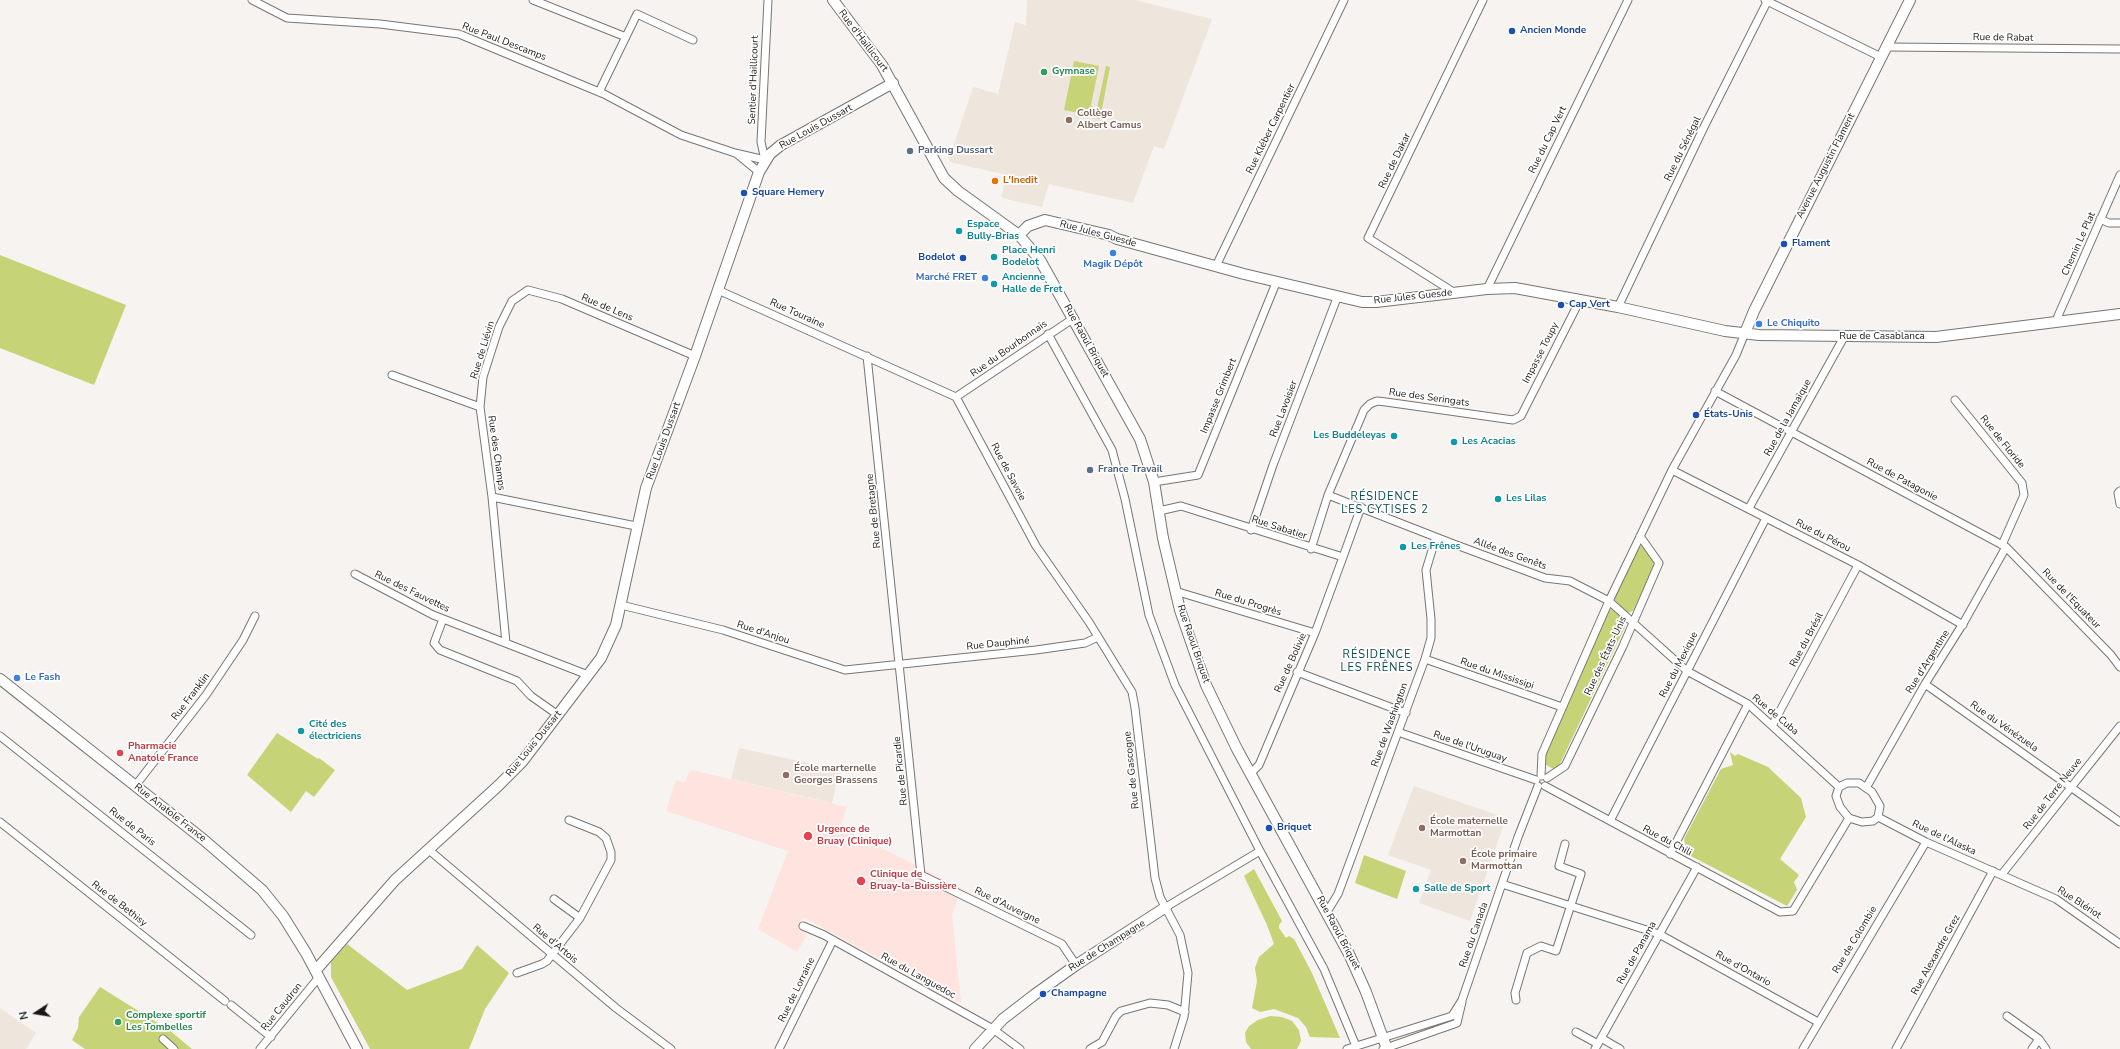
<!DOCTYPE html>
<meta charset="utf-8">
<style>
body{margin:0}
#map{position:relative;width:2120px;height:1049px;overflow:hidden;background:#f6f3f0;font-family:"Nunito Sans",sans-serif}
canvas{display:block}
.north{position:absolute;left:16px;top:993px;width:40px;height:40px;-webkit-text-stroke:3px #fff;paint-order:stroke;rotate:258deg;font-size:11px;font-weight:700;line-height:16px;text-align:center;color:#191817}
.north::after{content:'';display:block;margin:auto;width:14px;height:18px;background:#191817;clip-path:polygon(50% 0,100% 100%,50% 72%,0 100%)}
</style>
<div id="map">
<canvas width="2120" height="1049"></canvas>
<div class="north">N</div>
</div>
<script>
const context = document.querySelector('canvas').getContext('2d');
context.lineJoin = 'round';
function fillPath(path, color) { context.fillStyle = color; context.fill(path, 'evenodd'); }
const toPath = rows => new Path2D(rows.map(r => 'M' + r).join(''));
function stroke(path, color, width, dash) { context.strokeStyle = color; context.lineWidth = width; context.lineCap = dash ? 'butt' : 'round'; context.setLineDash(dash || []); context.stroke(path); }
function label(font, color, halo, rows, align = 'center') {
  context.font = font + ' "Nunito Sans",sans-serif'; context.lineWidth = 3.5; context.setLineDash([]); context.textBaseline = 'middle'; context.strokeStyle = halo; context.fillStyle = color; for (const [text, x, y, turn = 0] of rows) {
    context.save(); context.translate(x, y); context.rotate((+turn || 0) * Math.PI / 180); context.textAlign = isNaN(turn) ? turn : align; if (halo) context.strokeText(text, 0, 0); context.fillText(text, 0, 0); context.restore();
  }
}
fillPath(toPath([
 [1027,0,1135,0,1212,19,1164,149,1154,146,1133,203,1049,184,1042,207,1010,200,1001,197,1007,175,950,162,947,154,950,156,973,87,998,94,1015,22,1026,25],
 [739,748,840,770,832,803,731,779],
 [1414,786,1506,818,1470,921,1419,903,1431,870,1388,855],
 [0,1008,36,1033,26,1049,0,1049]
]), '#eee6dc');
fillPath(toPath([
 [692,770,847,807,840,827,961,888,952,915,961,1003,803,917,798,929,807,934,797,952,758,929,788,851,666,811,676,780,685,783,689,771]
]), '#fee3df');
fillPath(toPath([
 [1074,61,1099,66,1089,115,1064,110],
 [1106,66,1110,67,1100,119,1095,118],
 [0,255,126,305,94,385,0,348],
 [1642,546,1653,558,1654,568,1633,611,1627,613,1612,597,1636,548],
 [1611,609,1624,620,1625,627,1558,768,1555,770,1543,763,1544,752,1605,611],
 [277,733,318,759,319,758,335,770,314,797,306,791,291,812,247,775],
 [1730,752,1735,756,1738,754,1768,767,1801,798,1806,817,1780,859,1799,875,1794,882,1797,890,1787,906,1687,854,1684,839,1721,769,1733,765],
 [1364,855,1406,871,1397,899,1355,883],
 [1254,869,1282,921,1279,925,1279,928,1286,938,1289,936,1294,939,1312,973,1340,1038,1310,1037,1306,1027,1298,1018,1274,1009,1260,1012,1252,1008,1257,981,1255,968,1259,957,1274,944,1267,925,1244,876],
 [347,944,407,990,462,969,477,945,509,973,485,1009,469,1049,370,1049,331,977,331,962],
 [100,987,169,1030,192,1049,85,1049,72,1040,78,1028,79,1017],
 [1270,1016,1282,1017,1292,1021,1299,1030,1301,1041,1297,1049,1251,1049,1246,1042,1245,1033,1249,1026,1258,1020]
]), '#c6d376');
const street = toPath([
 [252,0,287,18,380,24,459,34,604,94,681,135,735,153,765,160,761,142,768,0],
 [533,0,626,37],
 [1765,0,1881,57],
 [1887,47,2120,49],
 [599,92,637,14,693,40],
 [737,154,759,172],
 [2100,219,2109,223,2120,223],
 [1216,266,1344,0],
 [1487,289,1628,0],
 [718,290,956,397,1036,546,1089,622,1132,692,1135,708,1155,878,1160,897,1180,935,1188,973,1184,1017,1174,1049],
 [1455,293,1368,238,1483,0],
 [1618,307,1705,125,1768,0],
 [2057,321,2058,316,2120,175],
 [1048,334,1112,450,1125,499,1149,615,1175,685,1260,851,1324,969,1356,1046],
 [867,356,921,875,1062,944,1076,965],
 [392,375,480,407,492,497,636,526],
 [1715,391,2006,547,2111,655,2120,667],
 [956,397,1074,318],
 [1955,400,2022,483,2024,495,2002,545],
 [480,407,483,377,499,327,512,301,528,290,562,299,695,356],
 [1672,470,1858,565,1963,625],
 [1154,482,1198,475,1276,283],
 [2120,491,2118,493,2120,504],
 [1328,495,1451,543,1545,578,1570,581,1609,601,1687,671,1748,704,1839,787],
 [492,497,506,643],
 [1749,508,1844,337],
 [1159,511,1181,506,1343,557,1361,507],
 [1251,530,1273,465,1337,298],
 [1311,549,1328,495,1364,410,1370,404,1377,401,1386,402,1513,420,1521,416,1580,300],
 [355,574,433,615,588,675],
 [1175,591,1315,633],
 [621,605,723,630,845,670,1036,650,1085,643,1098,637],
 [443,619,434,643,440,650,517,681,531,696,558,715],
 [1425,659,1562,707],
 [1297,672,1406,713],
 [1925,684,2120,822],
 [1773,724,1858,565],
 [1398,732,1536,780],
 [0,736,251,935],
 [1251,773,1259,765,1315,633,1343,557],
 [1541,776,1542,754,1609,601,1672,470,1736,355,1745,333],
 [1547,778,1565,766,1623,646,1659,563,1640,536],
 [135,786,206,695,243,640,255,616],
 [1545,786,1780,912,1793,911,1849,818,1840,807,1836,796,1839,787,1847,783,1859,783,1872,792,1880,806,1878,817,1873,821,1862,822,1849,818],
 [1866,788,1925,684,1964,622,2006,547],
 [1878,817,1926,842,2056,899,2120,944],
 [569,820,599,832,606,838,611,852,611,860,580,918],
 [1610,821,1766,518],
 [0,822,225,1001],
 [429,850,616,1008,671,1049],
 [1670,854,1748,704],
 [2002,874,2120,726],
 [1502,884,1659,934,1818,1022],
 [1166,907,1260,851],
 [1327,912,1338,894,1425,659,1431,638,1431,619,1426,570,1436,537],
 [803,926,824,935,993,1029,1020,1049],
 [517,973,542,964,547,961,580,918,554,899],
 [1516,1000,1515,993,1527,953,1541,946,1556,951,1581,874,1559,866,1565,844],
 [231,1005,271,1037],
 [2007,1016,2039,1039,2046,1049],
 [1576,1032,1598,1044],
 [1601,1038,1620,1049],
 [163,1039,174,1049],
 [260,1049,319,977],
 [779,1049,833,940],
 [1090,1049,1102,1042,1116,1016,1121,1011,1150,1003,1168,1005,1185,1012],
 [1347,1049,1452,1016,1462,1000,1518,837,1538,786],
 [1383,1049,1457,1023,1462,1002],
 [1595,1049,1697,867],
 [1803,1049,1926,842],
 [1896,1049,1993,871],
 [2032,1049,2039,1039]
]);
const secondary = toPath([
 [833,0,882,65,944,178,958,191,1019,235,1040,260,1140,439,1154,482,1163,538,1180,610,1206,685,1237,749,1349,954,1366,992,1387,1049],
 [1019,235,1028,226,1045,220,1109,235,1117,239,1244,274,1362,302,1376,302,1487,289,1515,288,1618,307,1725,331,1759,335,1936,337,2120,314],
 [1745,333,1754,311,1910,0],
 [0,679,204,840,262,890,283,916,306,953,357,1049],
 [316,970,395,880,498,786,522,762,601,658,616,625,646,488,695,356,759,172,770,154,781,145,893,83],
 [975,1049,1003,1019,1034,995,1076,965,1166,907]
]);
stroke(street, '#787572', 9);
stroke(secondary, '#787572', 12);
stroke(street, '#fff', 7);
stroke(secondary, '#fff', 10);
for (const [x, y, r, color] of [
 [1512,31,4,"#1a4fb4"],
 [1044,72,4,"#2e9e5b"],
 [1069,120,4,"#8d6e63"],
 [910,151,4,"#5c6f8a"],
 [995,181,4,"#e8710a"],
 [744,193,4,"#1a4fb4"],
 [959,231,4,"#0f9aa8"],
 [1784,244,4,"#1a4fb4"],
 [1113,253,4,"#3f7fe0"],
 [994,257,4,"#0f9aa8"],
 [963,258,4,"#1a4fb4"],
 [985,278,4,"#3f7fe0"],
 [994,284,4,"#0f9aa8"],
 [1561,305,4,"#1a4fb4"],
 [1759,324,4,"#3f7fe0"],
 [1696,415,4,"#1a4fb4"],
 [1394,436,4,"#0f9aa8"],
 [1454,442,4,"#0f9aa8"],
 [1090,470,4,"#5c6f8a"],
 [1498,499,4,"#0f9aa8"],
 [1403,547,4,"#0f9aa8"],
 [17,678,4,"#3f7fe0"],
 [301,731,4,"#0f9aa8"],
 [120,753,4,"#e0444e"],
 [786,775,4,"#8d6e63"],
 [1269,828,4,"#1a4fb4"],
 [1422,828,4,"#8d6e63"],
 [808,836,5,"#e0444e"],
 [1463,861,4,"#8d6e63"],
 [861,881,5,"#e0444e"],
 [1416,889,4,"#0f9aa8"],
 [1043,994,4,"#1a4fb4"],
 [118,1022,4,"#2e9e5b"]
]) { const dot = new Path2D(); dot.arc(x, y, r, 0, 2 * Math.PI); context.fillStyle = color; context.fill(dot); stroke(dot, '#fff', 1.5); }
label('bold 10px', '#164399', '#fff', [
 ["Ancien Monde",1520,31],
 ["Square Hemery",752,193],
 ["Flament",1792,244],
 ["Bodelot",955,258,"right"],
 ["Cap Vert",1569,305],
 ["États-Unis",1704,415],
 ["Briquet",1277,828],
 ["Champagne",1051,994]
], 'left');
label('10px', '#191817', '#fff', [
 ["Rue de Rabat",2003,38,1],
 ["Rue d'Haillicourt",863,41,53],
 ["Rue Paul Descamps",504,42,21],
 ["Sentier d'Haillicourt",754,80,-88],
 ["Rue Louis Dussart",816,127,-29],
 ["Rue Kléber Carpentier",1271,129,-64],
 ["Rue du Cap Vert",1548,140,-64],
 ["Rue du Sénégal",1683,149,-64],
 ["Rue de Dakar",1395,161,-64],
 ["Avenue Augustin Flament",1826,166,-63],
 ["Rue Jules Guesde",1098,234,15],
 ["Chemin Le Plat",2079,244,-66],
 ["Rue Jules Guesde",1413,297,-6],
 ["Rue de Lens",607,308,23],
 ["Rue Touraine",797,314,24],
 ["Rue de Casablanca",1882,337],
 ["Rue Raoul Briquet",1086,341,61],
 ["Rue du Bourbonnais",1009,349,-35],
 ["Rue de Liévin",483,350,-73],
 ["Impasse Toupy",1541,353,-63],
 ["Impasse Grimbert",1219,396,-68],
 ["Rue des Seringats",1429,398,8],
 ["Rue Lavoisier",1284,409,-69],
 ["Rue de la Jamaïque",1788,418,-61],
 ["Rue Louis Dussart",664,441,-70],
 ["Rue de Floride",2002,442,51],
 ["Rue des Champs",496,453,82],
 ["Rue de Savoie",1008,472,62],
 ["Rue de Patagonie",1902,480,28],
 ["Rue de Bretagne",874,511,-96],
 ["Rue Sabatier",1279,528,18],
 ["Rue du Pérou",1823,536,27],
 ["Allée des Genêts",1510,554,20],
 ["Rue des Fauvettes",412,592,26],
 ["Rue de l'Equateur",2071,599,46],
 ["Rue du Progrès",1248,603,17],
 ["Rue d'Anjou",763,633,18],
 ["Rue du Brésil",1807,640,-62],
 ["Rue Dauphiné",998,644,-6],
 ["Rue Raoul Briquet",1193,644,71],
 ["Rue des États-Unis",1606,656,-65],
 ["Rue d'Argentine",1928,662,-58],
 ["Rue de Bolivie",1291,663,-66],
 ["Rue du Mexique",1679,665,-63],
 ["Rue du Mississipi",1497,674,19],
 ["Rue Franklin",191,697,-53],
 ["Rue de Cuba",1775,715,40],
 ["Rue de Washington",1390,725,-70],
 ["Rue du Vénézuela",2004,727,35],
 ["Rue Louis Dussart",534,744,-51],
 ["Rue de l'Uruguay",1470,747,19],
 ["Rue de Gascogne",1132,770,-96],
 ["Rue de Picardie",901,771,-96],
 ["Rue de Terre Neuve",2053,794,-52],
 ["Rue Anatole France",170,813,38],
 ["Rue de Paris",132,827,38],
 ["Rue de l'Alaska",1944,838,25],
 ["Rue du Chili",1667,841,28],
 ["Rue Blériot",2079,903,33],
 ["Rue de Bethisy",119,904,38],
 ["Rue d'Auvergne",1007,906,26],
 ["Rue Raoul Briquet",1338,933,62],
 ["Rue du Canada",1474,935,-71],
 ["Rue de Colombie",1855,940,-59],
 ["Rue d'Artois",555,944,40],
 ["Rue de Champagne",1107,946,-32],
 ["Rue de Panama",1637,953,-61],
 ["Rue Alexandre Grez",1936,955,-61],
 ["Rue d'Ontario",1743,969,29],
 ["Rue du Languedoc",918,976,29],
 ["Rue de Lorraine",797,990,-64],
 ["Rue Caudron",282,1007,-51]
]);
label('bold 10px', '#27864d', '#fff', [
 ["Gymnase",1052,72],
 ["Complexe sportif",126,1016],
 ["Les Tombelles",126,1028]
], 'left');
label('bold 10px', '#785e54', '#fff', [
 ["Collège",1077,114],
 ["Albert Camus",1077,126],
 ["École marternelle",794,769],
 ["Georges Brassens",794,781],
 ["École maternelle",1430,822],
 ["Marmottan",1430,834],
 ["École primaire",1471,855],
 ["Marmottan",1471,867]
], 'left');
label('bold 10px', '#4e5e75', '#fff', [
 ["Parking Dussart",918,151],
 ["France Travail",1098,470]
], 'left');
label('bold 10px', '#c56008', '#fff', [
 ["L'Inedit",1003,181]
], 'left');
label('bold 10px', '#0d838f', '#fff', [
 ["Espace",967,225],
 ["Bully-Brias",967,237],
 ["Place Henri",1002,251],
 ["Bodelot",1002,263],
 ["Ancienne",1002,278],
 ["Halle de Fret",1002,290],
 ["Les Buddeleyas",1386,436,"right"],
 ["Les Acacias",1462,442],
 ["Les Lilas",1506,499],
 ["Les Frênes",1411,547],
 ["Cité des",309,725],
 ["électriciens",309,737],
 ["Salle de Sport",1424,889]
], 'left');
label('bold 10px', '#366cbe', '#fff', [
 ["Magik Dépôt",1113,265,"center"],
 ["Marché FRET",977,278,"right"],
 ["Le Chiquito",1767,324],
 ["Le Fash",25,678]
], 'left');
label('bold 10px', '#be3a42', '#fff', [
 ["Pharmacie",128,747],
 ["Anatole France",128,759],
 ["Urgence de",817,830],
 ["Bruay (Clinique)",817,842],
 ["Clinique de",870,875],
 ["Bruay-la-Buissière",870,887]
], 'left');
context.letterSpacing = '1px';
label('11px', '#08494a', '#fff', [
 ["RÉSIDENCE",1385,497],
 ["LES CYTISES 2",1385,510],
 ["RÉSIDENCE",1377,655],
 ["LES FRÊNES",1377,668]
]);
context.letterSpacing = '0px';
</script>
